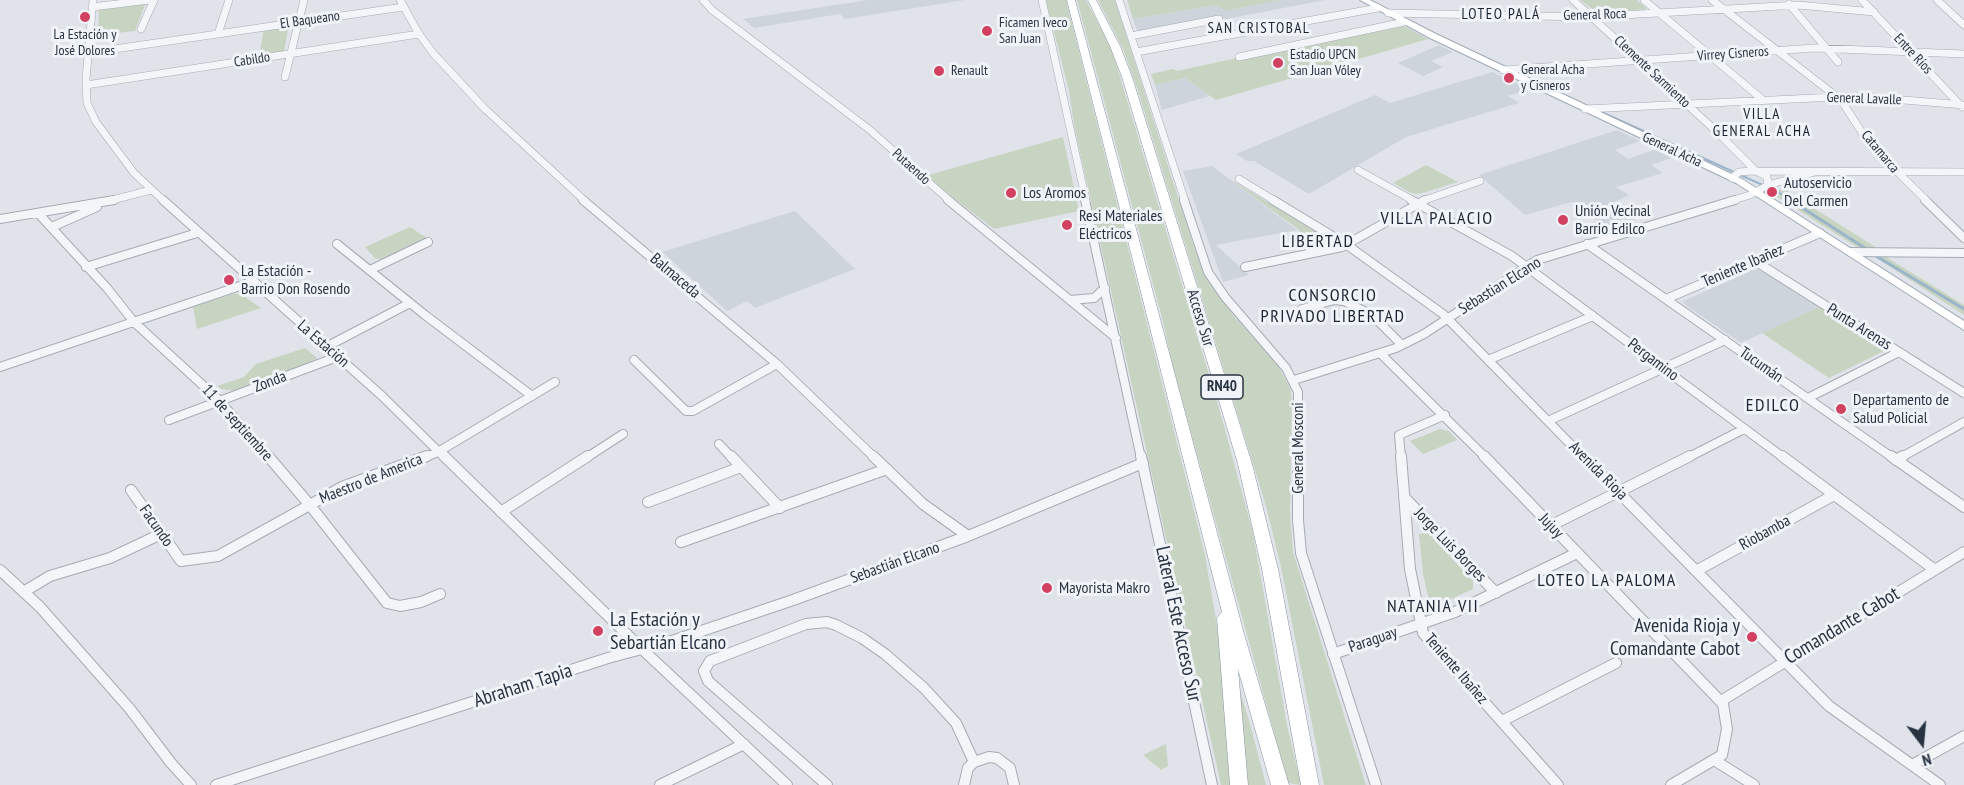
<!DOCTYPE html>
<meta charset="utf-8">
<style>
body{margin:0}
#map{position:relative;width:1964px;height:785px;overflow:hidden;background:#e0e4ea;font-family:"PT Sans Narrow",sans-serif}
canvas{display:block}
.north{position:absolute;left:1892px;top:713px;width:60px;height:60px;-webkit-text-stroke:4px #f0f3f7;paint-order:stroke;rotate:164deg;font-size:16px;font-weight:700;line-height:24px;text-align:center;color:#283342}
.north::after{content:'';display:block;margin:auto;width:21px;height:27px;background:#283342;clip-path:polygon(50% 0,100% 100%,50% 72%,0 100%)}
</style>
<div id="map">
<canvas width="1964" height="785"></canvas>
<div class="north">N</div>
</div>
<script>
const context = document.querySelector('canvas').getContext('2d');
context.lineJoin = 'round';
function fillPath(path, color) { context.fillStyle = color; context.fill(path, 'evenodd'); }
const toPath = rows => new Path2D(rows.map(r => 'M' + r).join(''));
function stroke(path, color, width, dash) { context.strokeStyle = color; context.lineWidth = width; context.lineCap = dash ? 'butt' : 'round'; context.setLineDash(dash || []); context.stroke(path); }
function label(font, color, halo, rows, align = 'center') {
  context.font = font + ' "PT Sans Narrow",sans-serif'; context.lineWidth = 6; context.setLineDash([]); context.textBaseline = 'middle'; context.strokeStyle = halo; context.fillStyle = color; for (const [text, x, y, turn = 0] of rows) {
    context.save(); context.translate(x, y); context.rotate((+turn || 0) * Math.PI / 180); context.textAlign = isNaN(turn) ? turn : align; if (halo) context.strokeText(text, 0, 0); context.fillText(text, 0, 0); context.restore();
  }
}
fillPath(toPath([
 [868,0,965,0,845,19,840,14,754,28,743,19],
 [1281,0,1325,0,1139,36,1133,19,1218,5,1225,11],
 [1439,45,1453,52,1431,61,1443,67,1423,76,1398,63],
 [1492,72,1529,89,1508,96,1519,103,1406,137,1309,194,1254,161,1247,161,1236,154,1375,95,1390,103],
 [1185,78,1210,96,1162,110,1155,85],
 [1617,130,1640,141,1615,150,1628,159,1657,149,1674,157,1651,165,1663,173,1616,187,1629,195,1613,203,1637,219,1607,228,1572,202,1525,215,1479,175],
 [1212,166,1297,230,1216,245,1249,275,1223,282,1183,171],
 [795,211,855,269,755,308,747,301,727,311,662,252],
 [1755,269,1763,271,1819,307,1741,343,1684,304,1683,301]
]), '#ced4dc');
fillPath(toPath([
 [1046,0,1066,0,1205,555,1222,655,1233,785,1221,785,1074,125,1069,91],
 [1077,0,1086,0,1112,50,1221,415,1253,533,1287,725,1301,785,1288,783,1173,367,1161,314],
 [1098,0,1115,0,1194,247,1207,279,1233,315,1277,364,1290,388,1292,401,1290,513,1293,552,1366,785,1324,785,1281,567,1266,506,1137,88,1123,49],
 [1127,0,1281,0,1225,11,1217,5,1133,19],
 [1580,0,1637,0,1647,9,1598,13],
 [143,4,145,5,135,31,98,35,99,9],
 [1398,23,1428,39,1216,100,1185,78,1155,85,1151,74,1173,69,1177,71],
 [289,25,284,52,259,56,264,29],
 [1063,137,1079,211,994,229,925,176],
 [1426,165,1458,182,1419,194,1411,193,1393,183],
 [1228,178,1330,240,1329,243,1313,246,1299,230],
 [1788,187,1788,192,1877,248,1857,247,1771,193],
 [410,227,427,238,384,259,376,259,365,247],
 [1875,257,1886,257,1964,305,1964,315],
 [233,294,241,294,261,308,197,329,193,307],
 [1819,307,1883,347,1884,351,1829,378,1762,333],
 [305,348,317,358,313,362,237,391,221,389,217,386,244,377,256,364],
 [1440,429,1449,431,1457,440,1423,454,1410,441],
 [1428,533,1473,581,1473,589,1438,605,1429,600,1423,574,1419,534],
 [1238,685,1249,720,1266,785,1244,785],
 [1166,744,1168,766,1161,770,1143,755]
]), '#c7d4c1');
stroke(toPath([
 [1597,110,1778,192,1792,201]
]), '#9ab4ca', 2);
stroke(toPath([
 [1790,200,1868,250],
 [1876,256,1964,309]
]), '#9ab4ca', 3);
const minorFar2 = toPath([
 [93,0,86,79,87,103,96,122,134,173,164,201],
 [400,0,419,34,433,53,484,108,585,201],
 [703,0,712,10,870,130,950,201],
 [1042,0,1086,201],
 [1119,0,1185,201],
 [1573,0,1716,131,1756,171,1767,177,1768,185],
 [1644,0,1763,100],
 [1712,0,1841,100,1870,145,1927,201],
 [1862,0,1962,107],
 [1937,0,1964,25],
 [1789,4,1838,62],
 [92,7,150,0],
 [1388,13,1587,17,1798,5,1874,12],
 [141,29,154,0],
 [218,34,229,0],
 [1131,36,1219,19],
 [1136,52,1378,8],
 [87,53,403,7],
 [1239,57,1404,22],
 [1503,70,1814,48,1964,54],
 [285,77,304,0],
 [86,85,419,34],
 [1585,109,1856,96,1964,105],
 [1358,170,1414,201],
 [1732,178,1739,172,1751,171,1964,172],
 [1239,179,1275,201],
 [108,201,151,190],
 [1422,201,1480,181],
 [1730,201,1750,195,1768,185,1815,172]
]);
const minorFar1 = toPath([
 [163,200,382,396,445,458],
 [583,200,777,364,875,458],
 [948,200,1116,338],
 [1085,200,1141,458],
 [1184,200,1208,272,1225,297,1286,368,1298,392,1298,458],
 [1273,200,1347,245,1443,314,1584,458],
 [1411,200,1512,256,1784,458],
 [1925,200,1964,238],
 [38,213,107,288,134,322,220,401,269,458],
 [0,219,114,200],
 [52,227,97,207],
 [337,244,425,315,532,396],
 [1587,244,1893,458],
 [1851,252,1964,253],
 [1755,261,1964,393],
 [86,267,197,233],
 [1245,267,1342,247,1425,200],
 [370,270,428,242],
 [1666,299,1820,233],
 [1070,300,1094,298,1105,288],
 [1302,309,1334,300,1344,301,1372,315,1402,345],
 [326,347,410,303],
 [1380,353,1486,458],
 [634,360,686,411,693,411,777,364],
 [1488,360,1593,316],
 [0,367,252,282],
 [1294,380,1396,348,1424,334,1537,260,1735,200],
 [1808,398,1899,352],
 [169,420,337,357],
 [1548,421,1725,340],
 [719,444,732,458],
 [423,458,438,452,555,382],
 [586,458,623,434],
 [1401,458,1399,435,1445,415],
 [1687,458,1744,429],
 [1900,458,1964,422]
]);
const minor = toPath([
 [268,456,309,504,387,603,400,606,421,602,440,594],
 [444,456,643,650,787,785],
 [731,456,780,508],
 [873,456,923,504,968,536],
 [1141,456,1212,785],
 [1298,456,1298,520,1301,553,1376,785],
 [1401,456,1410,569,1423,633,1558,785],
 [1484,456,1723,704,1727,729,1722,755,1671,785],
 [1583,456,1829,706,1940,785],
 [1782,456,1935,570],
 [1891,456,1964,507],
 [1896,460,1903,456],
 [131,490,181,561,218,556,342,487,427,456],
 [1404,497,1496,593],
 [648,502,741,467],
 [501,512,588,456],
 [1550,526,1690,456],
 [681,542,887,469],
 [0,570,40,607,130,709,171,763,191,785],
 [1696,571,1834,495],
 [25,591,50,576,110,558,161,534],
 [1333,654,1455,612,1577,553],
 [1721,701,1964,552],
 [1502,721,1616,663],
 [1714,760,1754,785],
 [1912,765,1964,736],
 [216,785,608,658,675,640,793,600,968,536,1143,463],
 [660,785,744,744],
 [827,785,708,681,704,671,710,661,806,624,827,622,836,625,862,638,885,654,924,688,956,723,974,762],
 [964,785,968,768,974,762,989,757,997,758,1010,768,1014,785]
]);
const major = toPath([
 [1360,0,1370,0,1436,34,1742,179,1964,321,1964,330,1736,183,1430,38,1360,0]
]);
const highway = toPath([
 [1067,0,1075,0,1244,634,1289,785,1271,785,1238,669,1248,785,1230,785,1217,618,1222,612,1067,0],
 [1088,0,1096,0,1120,46,1132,77,1252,464,1278,569,1319,785,1301,785,1262,569,1238,464,1122,77,1110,46,1088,0]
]);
stroke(minorFar2, '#a5abb4', 8);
stroke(minorFar1, '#a5abb4', 10);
stroke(minor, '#a5abb4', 12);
stroke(major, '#9fa9b6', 2);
stroke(highway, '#8793a1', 1);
stroke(minorFar2, '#f3f5f8', 7);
stroke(minorFar1, '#f3f5f8', 8);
stroke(minor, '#f3f5f8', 10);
fillPath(major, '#fff');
fillPath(highway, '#fff');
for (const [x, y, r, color] of [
 [85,17,6,"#d24260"],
 [987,31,6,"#d24260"],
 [1278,63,6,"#d24260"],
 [939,71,6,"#d24260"],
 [1509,78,6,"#d24260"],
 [1772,192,6,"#d24260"],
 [1011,193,6,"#d24260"],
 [1563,220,6,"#d24260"],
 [1067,225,6,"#d24260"],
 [229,280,6,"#d24260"],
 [1841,409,6,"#d24260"],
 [1047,588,6,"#d24260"],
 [598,631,6,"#d24260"],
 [1752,637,6,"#d24260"]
]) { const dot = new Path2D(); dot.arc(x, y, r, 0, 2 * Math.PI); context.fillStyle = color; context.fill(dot); stroke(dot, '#f0f3f7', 2); }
label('14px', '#283342', '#f0f3f7', [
 ["General Roca",1595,15,-2],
 ["El Baqueano",310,20,-8],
 ["Virrey Cisneros",1733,54,-4],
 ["Entre Ríos",1913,54,47],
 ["Cabildo",252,60,-9],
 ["Clemente Sarmiento",1652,72,43],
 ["General Lavalle",1864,99,2],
 ["General Acha",1672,150,25],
 ["Catamarca",1880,152,50],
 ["Putaendo",911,167,42]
]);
label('14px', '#283342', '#f0f3f7', [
 ["Ficamen Iveco",999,23],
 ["San Juan",999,39],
 ["La Estación y",85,35,"center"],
 ["José Dolores",85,51,"center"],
 ["Estadio UPCN",1290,55],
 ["San Juan Vóley",1290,71],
 ["General Acha",1521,70],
 ["y Cisneros",1521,86],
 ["Renault",951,71]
], 'left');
context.letterSpacing = '1.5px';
label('15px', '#1b2432', '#f0f3f7', [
 ["LOTEO PALÁ",1501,15],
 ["SAN CRISTOBAL",1259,29],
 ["VILLA",1762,115],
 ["GENERAL ACHA",1762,132]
]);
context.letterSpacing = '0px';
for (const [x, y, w] of [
 [1222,387,42]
]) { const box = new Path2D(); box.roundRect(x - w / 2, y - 12, w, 24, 4.5); context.fillStyle = '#f0f3f7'; context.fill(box); stroke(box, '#283342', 1.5); }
label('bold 15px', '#283342', null, [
 ["RN40",1222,387]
]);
label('16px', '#283342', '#f0f3f7', [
 ["Autoservicio",1784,183],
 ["Del Carmen",1784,201],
 ["Los Aromos",1023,193],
 ["Unión Vecinal",1575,211],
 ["Barrio Edilco",1575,229],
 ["Resi Materiales",1079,216],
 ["Eléctricos",1079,234],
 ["La Estación -",241,271],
 ["Barrio Don Rosendo",241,289],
 ["Departamento de",1853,400],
 ["Salud Policial",1853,418],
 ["Mayorista Makro",1059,588]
], 'left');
label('16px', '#283342', '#f0f3f7', [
 ["Teniente Ibañez",1743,266,-23],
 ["Balmaceda",675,276,40],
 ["Sebastian Elcano",1500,286,-32],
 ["Acceso Sur",1200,318,73],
 ["Punta Arenas",1859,327,32],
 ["La Estación",323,344,41],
 ["Pergamino",1653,360,37],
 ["Tucumán",1761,365,35],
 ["Zonda",270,382,-21],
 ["11 de septiembre",237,423,48],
 ["General Mosconi",1298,448,-90],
 ["Avenida Rioja",1598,471,45],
 ["Maestro de America",371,479,-22],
 ["Facundo",156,526,55],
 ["Jujuy",1551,526,46],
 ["Riobamba",1765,533,-29],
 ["Jorge Luis Borges",1450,545,46],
 ["Sebastián Elcano",895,563,-20],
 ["Paraguay",1373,640,-19],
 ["Teniente Ibañez",1456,669,49]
]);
context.letterSpacing = '1.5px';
label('18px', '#1b2432', '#f0f3f7', [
 ["VILLA PALACIO",1437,219],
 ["LIBERTAD",1318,242],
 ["CONSORCIO",1333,296],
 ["PRIVADO LIBERTAD",1333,317],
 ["EDILCO",1773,406],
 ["LOTEO LA PALOMA",1607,581],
 ["NATANIA VII",1433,607]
]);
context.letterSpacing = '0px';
label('20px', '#283342', '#f0f3f7', [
 ["La Estación y",610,620],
 ["Sebartián Elcano",610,643],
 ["Avenida Rioja y",1740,626,"right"],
 ["Comandante Cabot",1740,649,"right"]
], 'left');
label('20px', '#283342', '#f0f3f7', [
 ["Lateral Este Acceso Sur",1178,624,78],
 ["Comandante Cabot",1842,626,-31],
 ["Abraham Tapia",523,686,-18]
]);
</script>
